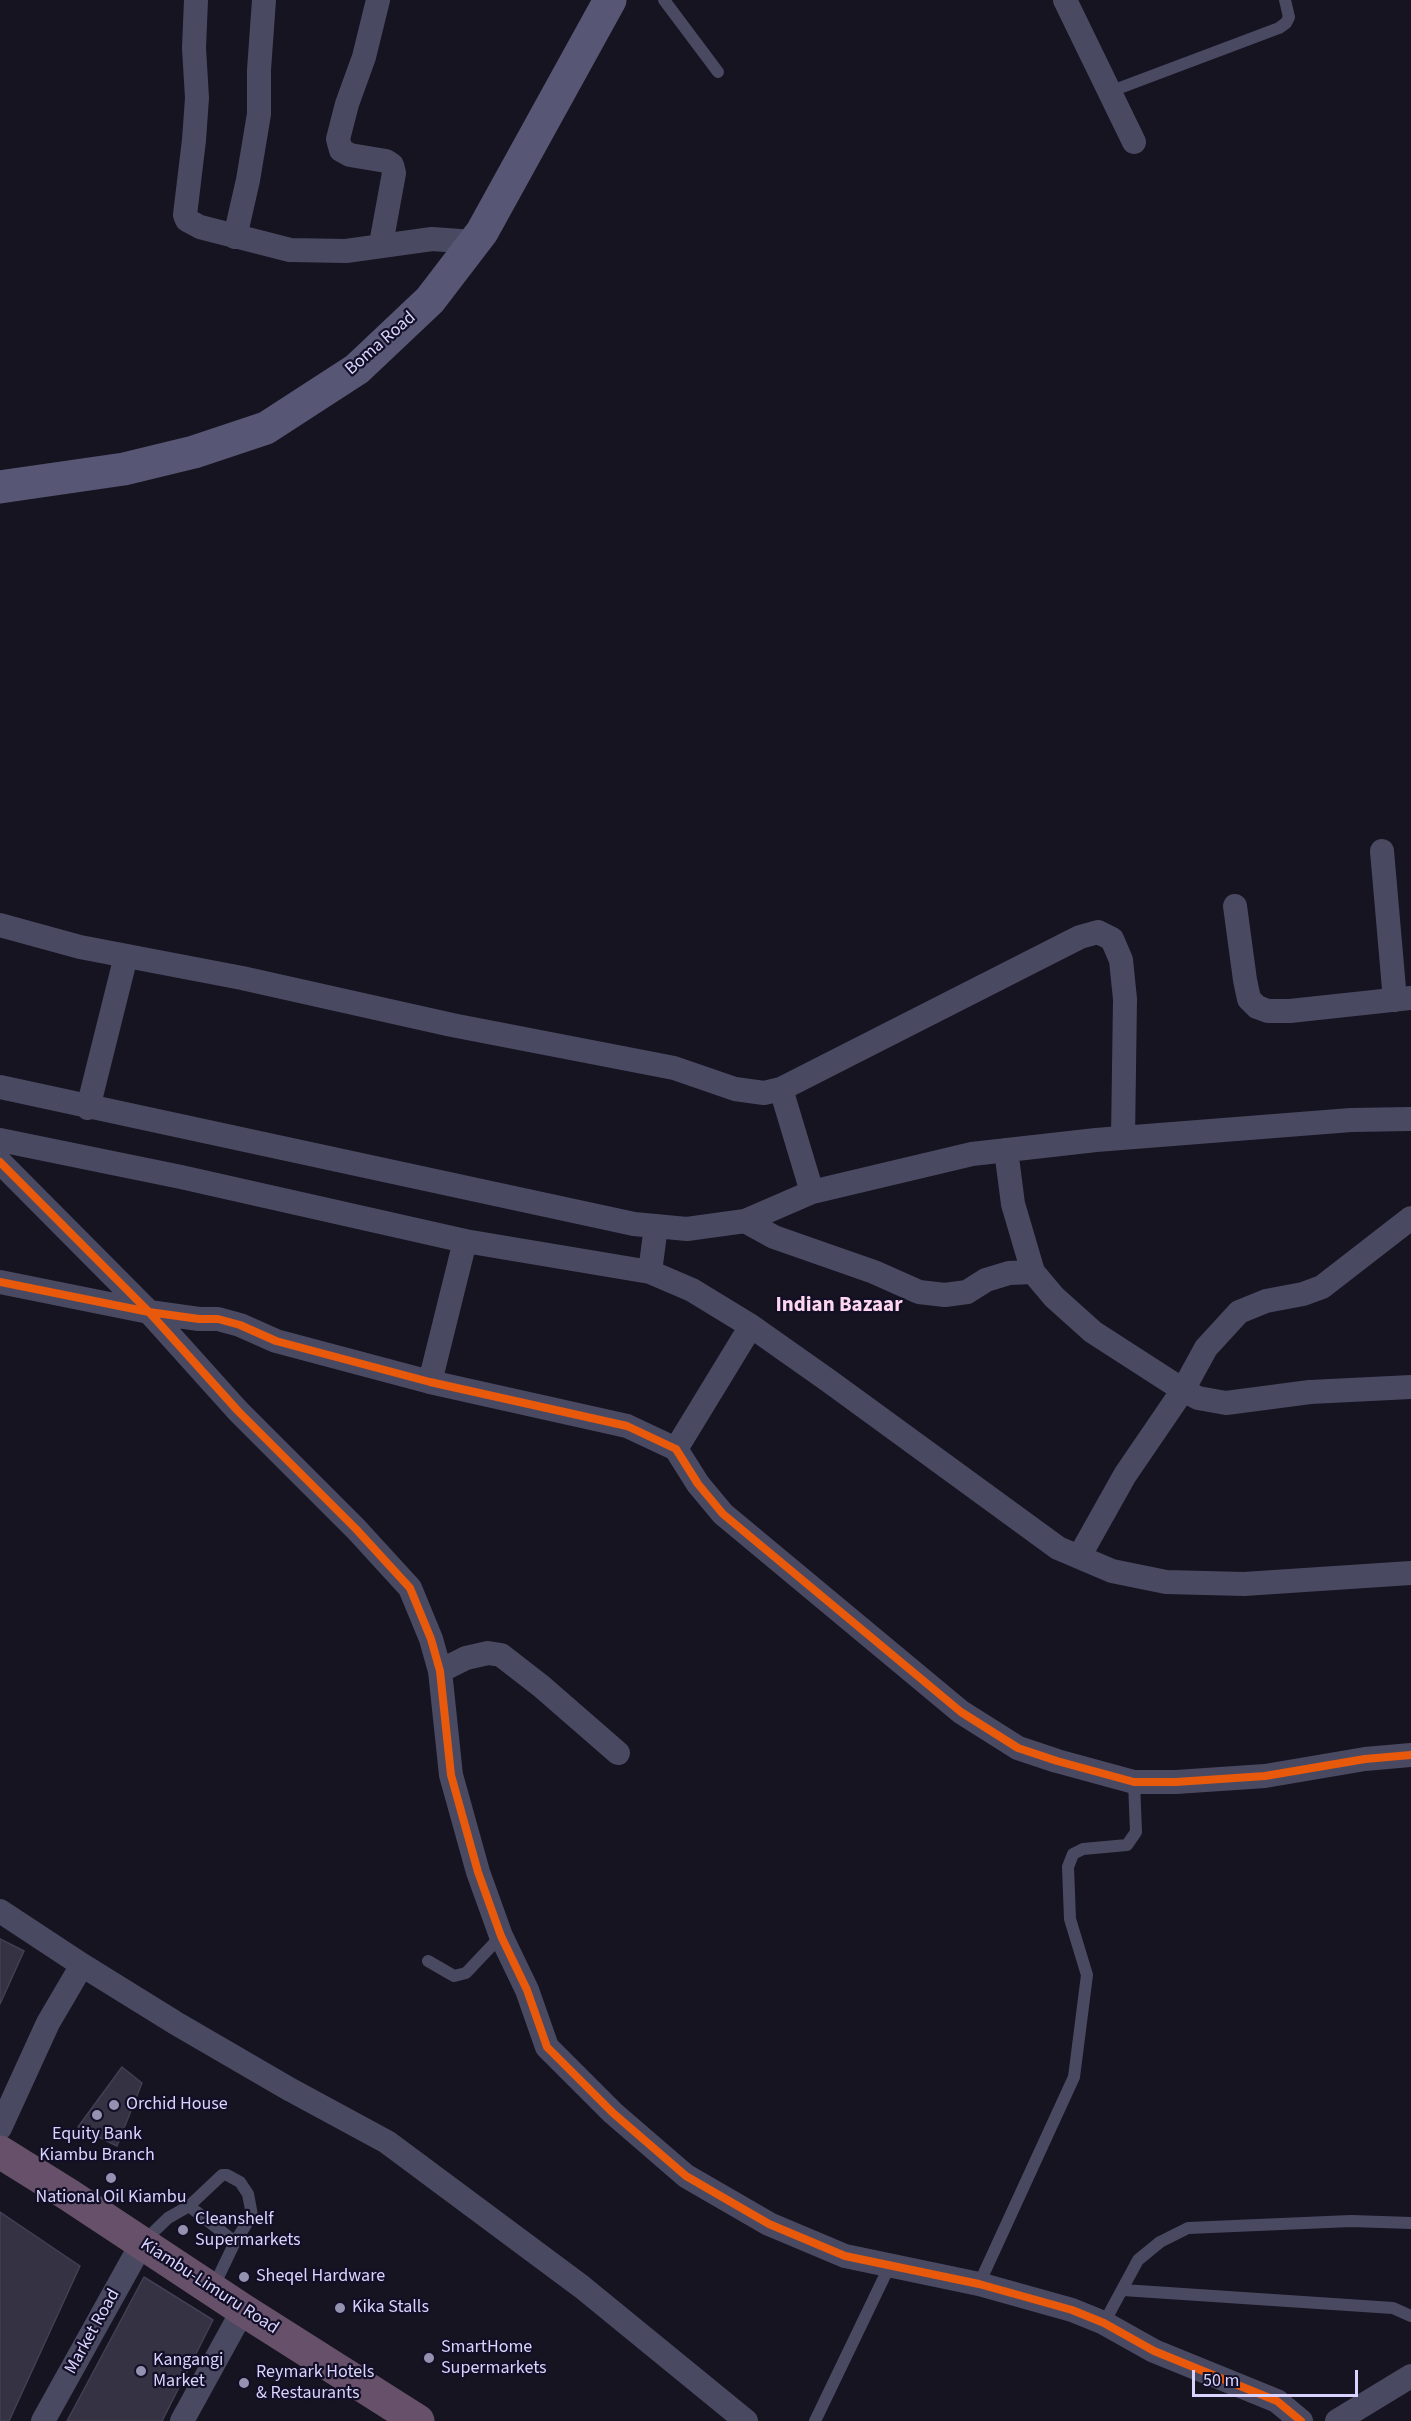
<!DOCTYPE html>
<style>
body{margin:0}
#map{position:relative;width:1411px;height:2421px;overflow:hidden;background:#161421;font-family:"Source Sans 3",sans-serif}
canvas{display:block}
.scale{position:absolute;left:1192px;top:2370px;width:166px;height:27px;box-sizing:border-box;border:3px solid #d9d4ff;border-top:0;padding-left:8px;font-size:18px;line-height:21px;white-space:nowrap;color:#d9d4ff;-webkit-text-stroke:4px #130f26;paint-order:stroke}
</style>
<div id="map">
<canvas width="1411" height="2421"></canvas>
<div class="scale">50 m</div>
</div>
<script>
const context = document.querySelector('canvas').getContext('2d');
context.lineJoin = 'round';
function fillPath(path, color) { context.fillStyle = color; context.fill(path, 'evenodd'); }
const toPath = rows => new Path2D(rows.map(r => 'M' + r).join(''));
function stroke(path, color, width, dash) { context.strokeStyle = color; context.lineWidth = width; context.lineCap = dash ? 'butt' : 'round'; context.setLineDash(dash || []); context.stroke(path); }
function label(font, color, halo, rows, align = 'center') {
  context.font = font + ' "Source Sans 3",sans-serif'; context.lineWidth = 4.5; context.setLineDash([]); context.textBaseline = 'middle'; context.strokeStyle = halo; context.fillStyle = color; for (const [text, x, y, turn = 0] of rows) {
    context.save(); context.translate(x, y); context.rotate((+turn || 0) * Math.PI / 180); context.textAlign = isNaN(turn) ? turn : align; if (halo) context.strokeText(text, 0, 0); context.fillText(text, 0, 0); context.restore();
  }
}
const building = toPath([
 [0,1939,24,1951,0,2004,0,1939],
 [122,2067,142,2083,117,2146,78,2127,122,2067],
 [0,2212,80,2266,9,2421,0,2421,0,2212],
 [144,2277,213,2320,162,2421,67,2421,144,2277]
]);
fillPath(building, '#343243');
stroke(building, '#433f54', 1.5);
stroke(toPath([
 [664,0,718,72],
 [1109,92,1279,28,1286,23,1289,17,1285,0],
 [428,1961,454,1976,466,1973,501,1936],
 [189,2206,235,2242],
 [143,2242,168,2218,189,2206,222,2175,227,2175,240,2182,248,2194,252,2215,235,2242,213,2288],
 [979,2284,1074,2077,1087,1975,1070,1919,1068,1867,1073,1854,1083,1849,1127,1845,1136,1832,1134,1782],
 [1123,2290,1393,2308,1411,2316],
 [1104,2323,1138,2260,1160,2242,1188,2228,1351,2221,1411,2223],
 [815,2421,890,2265]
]), '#4a4962', 12);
stroke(toPath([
 [196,0,194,48,197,98,194,140,185,215,187,220,200,227,290,250,346,251,432,239,474,242],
 [378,0,364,57,347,104,338,139,341,150,350,155,386,161,392,165,394,173,381,244],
 [1065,0,1134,142],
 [235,237,248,180,259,114,259,70,264,0],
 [1382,851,1395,1000],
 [1235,906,1245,980,1249,999,1257,1007,1268,1011,1290,1011,1411,998],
 [0,925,80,947,242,978,452,1025,674,1068,735,1089,764,1093,781,1089,1080,937,1098,932,1112,939,1121,960,1125,999,1123,1138],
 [0,1087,634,1224,687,1229,745,1221,812,1192,972,1154,1096,1140,1351,1120,1411,1119],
 [781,1089,812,1192],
 [88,1108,126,956],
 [0,1140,181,1177,465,1241,650,1272,692,1290,751,1326,829,1381,1058,1548,1112,1571,1166,1582,1244,1584,1411,1573],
 [1006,1150,1013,1204,1033,1272,1054,1297,1093,1332,1183,1390,1198,1398,1226,1403,1310,1392,1411,1387],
 [0,1162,149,1312,238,1411,356,1529,410,1588,431,1639,440,1671,451,1775,478,1872,501,1936,527,1990,547,2047,613,2113,686,2176,769,2224,845,2256,979,2284,1072,2310,1104,2323,1154,2351,1277,2401,1301,2421],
 [745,1221,774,1237,874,1272,919,1292,945,1295,967,1292,986,1280,1009,1273,1033,1272],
 [650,1272,656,1226],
 [0,1282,149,1312,199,1319,218,1319,240,1325,276,1341,430,1382,627,1426,676,1449,698,1484,723,1514,961,1712,1018,1748,1057,1761,1134,1782,1176,1782,1265,1776,1365,1759,1411,1755],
 [430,1382,465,1241],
 [676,1449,751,1326],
 [1079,1557,1125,1475,1183,1390,1206,1348,1239,1312,1266,1301,1303,1294,1322,1287,1411,1218],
 [440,1671,466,1658,488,1653,501,1655,541,1686,618,1753],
 [0,1911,82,1965,174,2022,291,2090,387,2142,582,2287,746,2421],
 [0,2128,48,2023,82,1965],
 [43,2421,142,2243],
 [182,2421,243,2310],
 [1337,2421,1411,2376]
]), '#4a4962', 24);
stroke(toPath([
 [0,487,124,469,194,452,266,428,357,369,430,300,482,232,610,0]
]), '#575674', 33);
stroke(toPath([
 [0,2152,69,2195,243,2310,418,2421]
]), '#67516a', 33);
stroke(toPath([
 [0,1162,149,1312,238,1411,356,1529,410,1588,431,1639,440,1671,451,1775,478,1872,501,1936,527,1990,547,2047,613,2113,686,2176,769,2224,845,2256,979,2284,1072,2310,1104,2323,1154,2351,1277,2401,1301,2421],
 [0,1282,149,1312,199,1319,218,1319,240,1325,276,1341,430,1382,627,1426,676,1449,698,1484,723,1514,961,1712,1018,1748,1057,1761,1134,1782,1176,1782,1265,1776,1365,1759,1411,1755]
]), '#e8590c', 8);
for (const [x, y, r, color] of [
 [114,2105,6,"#9591b1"],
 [97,2115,6,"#9591b1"],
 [111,2178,6,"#9591b1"],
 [183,2230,6,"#9591b1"],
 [244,2277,6,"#9591b1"],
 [340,2308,6,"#9591b1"],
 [429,2358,6,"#9591b1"],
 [141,2371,6,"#9591b1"],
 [244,2383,6,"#9591b1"]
]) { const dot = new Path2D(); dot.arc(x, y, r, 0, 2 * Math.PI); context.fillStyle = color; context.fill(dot); stroke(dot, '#130f26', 2); }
label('18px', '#d9d4ff', '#130f26', [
 ["Boma Road",381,344,-41],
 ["Kiambu-Limuru Road",209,2287,33],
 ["Market Road",93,2332,-61]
]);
label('18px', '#d9d4ff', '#130f26', [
 ["Orchid House",126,2105],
 ["Equity Bank",97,2135,"center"],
 ["Kiambu Branch",97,2156,"center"],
 ["National Oil Kiambu",111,2198,"center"],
 ["Cleanshelf",195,2220],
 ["Supermarkets",195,2241],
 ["Sheqel Hardware",256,2277],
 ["Kika Stalls",352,2308],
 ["SmartHome",441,2348],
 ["Supermarkets",441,2369],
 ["Kangangi",153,2361],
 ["Market",153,2382],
 ["Reymark Hotels",256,2373],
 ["& Restaurants",256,2394]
], 'left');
label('bold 21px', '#ffd6f0', '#130f26', [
 ["Indian Bazaar",839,1306]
]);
</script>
